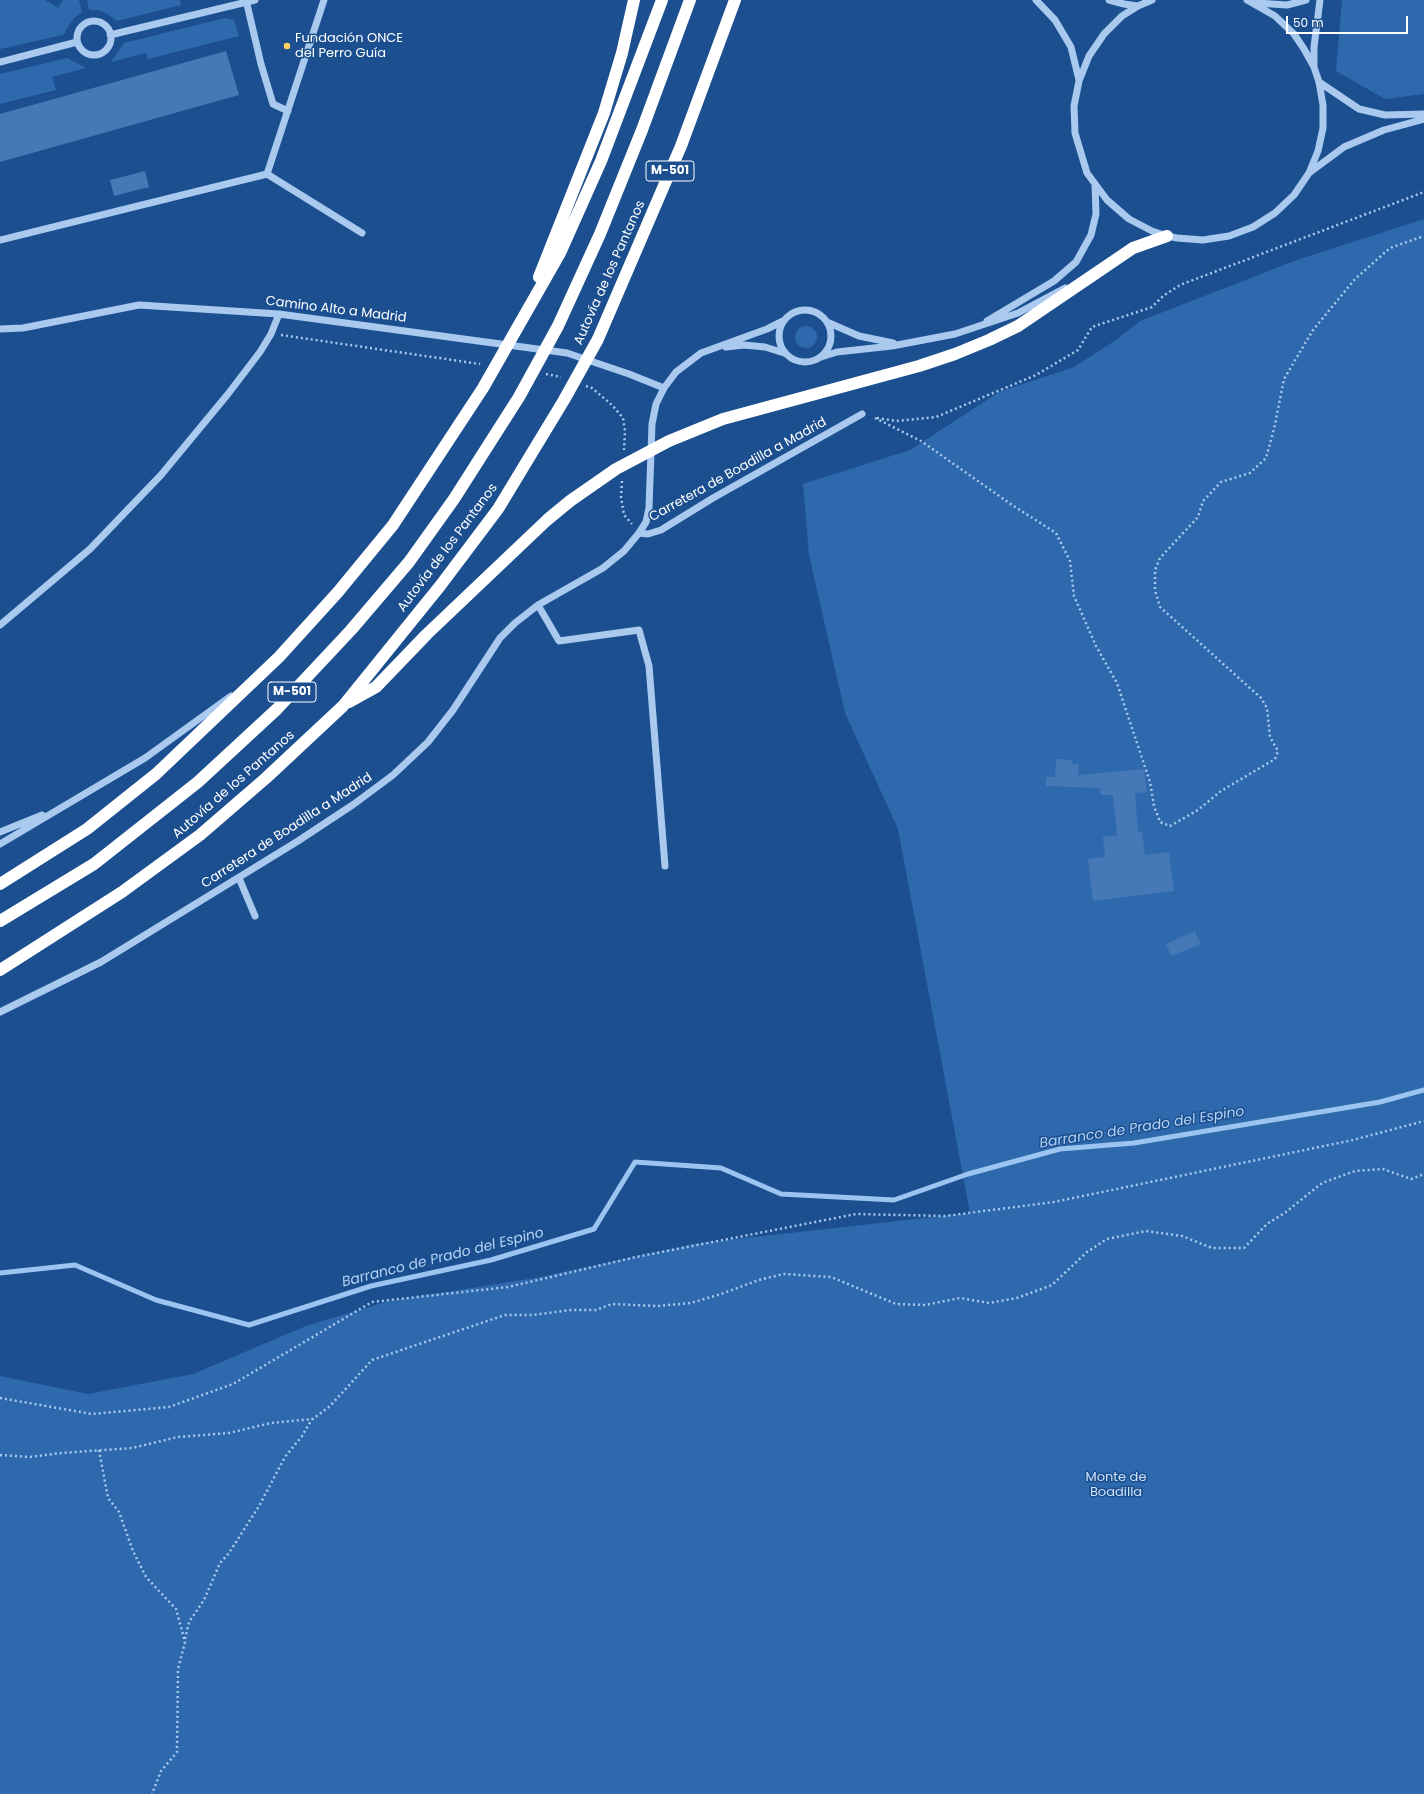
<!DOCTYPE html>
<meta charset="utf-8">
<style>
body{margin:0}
#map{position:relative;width:1424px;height:1794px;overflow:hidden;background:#1b4f8f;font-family:Poppins,sans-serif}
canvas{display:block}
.scale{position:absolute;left:1286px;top:16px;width:122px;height:18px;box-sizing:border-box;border:2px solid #fff;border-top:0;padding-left:5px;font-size:12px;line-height:14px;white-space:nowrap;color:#fff;-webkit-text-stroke:3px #1b4f8f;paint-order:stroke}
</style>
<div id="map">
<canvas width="1424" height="1794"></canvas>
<div class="scale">50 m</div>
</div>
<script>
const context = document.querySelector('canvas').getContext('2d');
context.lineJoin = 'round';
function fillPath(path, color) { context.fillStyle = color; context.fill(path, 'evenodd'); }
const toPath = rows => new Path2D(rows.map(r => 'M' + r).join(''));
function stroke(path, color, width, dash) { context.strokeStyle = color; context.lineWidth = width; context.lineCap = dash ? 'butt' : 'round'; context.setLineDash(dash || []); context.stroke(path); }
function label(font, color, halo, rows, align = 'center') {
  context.font = font + ' Poppins,sans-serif'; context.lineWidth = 3; context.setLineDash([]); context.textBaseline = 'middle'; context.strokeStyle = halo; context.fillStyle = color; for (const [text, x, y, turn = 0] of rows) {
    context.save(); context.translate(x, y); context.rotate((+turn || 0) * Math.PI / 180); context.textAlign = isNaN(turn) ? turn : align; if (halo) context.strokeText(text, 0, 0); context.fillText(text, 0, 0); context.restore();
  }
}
fillPath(toPath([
 [0,0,45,0,58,8,63,0,79,0,82,12,73,19,63,35,0,49],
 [87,0,180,0,181,5,117,21,106,13,97,10,89,10],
 [1342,0,1424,0,1424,94,1385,99,1336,71],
 [225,18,234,20,239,36,148,59,146,53,111,62,124,43],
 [67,58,86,68,52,77,56,90,0,104,0,74],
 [1424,219,1424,1794,0,1794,0,1376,88,1394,193,1374,306,1326,389,1301,535,1278,699,1243,970,1213,898,829,845,713,809,555,803,484,910,450,999,392,1074,367,1116,340,1140,321,1297,260],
 '795 337a11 11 0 1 1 22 0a11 11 0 1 1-22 0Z'
]), '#2e69ad');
stroke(toPath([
 [0,1273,75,1265,156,1300,249,1325,371,1286,491,1260,594,1229,635,1162,721,1168,781,1194,894,1200,968,1174,1060,1149,1134,1143,1380,1102,1424,1090]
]), '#9cc4f0', 5);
fillPath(toPath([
 [226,51,239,95,0,162,0,114],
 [145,171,149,187,114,196,110,180],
 [1056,759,1072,760,1072,764,1079,764,1078,775,1144,769,1147,792,1135,793,1138,832,1142,832,1145,855,1169,852,1174,891,1093,901,1088,859,1105,857,1103,837,1117,835,1113,795,1101,795,1100,788,1046,786,1046,777,1055,777],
 [1195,931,1201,944,1171,956,1166,944]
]), '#4478b7');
stroke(toPath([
 [281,335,480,364],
 [546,374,561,377],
 [586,386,592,388,612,405,623,418,625,431,624,450],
 [875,418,921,441,1012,505,1056,533,1070,561,1074,596,1096,646,1117,683,1150,782,1154,806,1160,822,1170,826,1198,810,1221,791,1275,759,1278,751,1270,737,1267,708,1261,698,1160,607,1155,590,1155,570,1160,558,1198,517,1203,501,1221,482,1250,473,1266,458,1274,429,1284,379,1313,330,1355,279,1390,248,1424,236],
 [877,418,896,421,936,417,1036,375,1078,350,1092,327,1152,307,1163,296,1180,285,1424,192],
 [622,481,621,497,624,515,632,524],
 [0,1398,92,1414,169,1407,233,1384,372,1302,508,1287,636,1257,856,1214,945,1216,1054,1202,1353,1140,1424,1121],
 [99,1450,108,1498,119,1512,133,1551,146,1577,176,1609,185,1642,178,1669,177,1752,161,1771,152,1794],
 [0,1455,30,1457,61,1453,132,1448,178,1437,229,1433,271,1423,313,1419,330,1406,372,1360,505,1315,532,1315,571,1310,596,1310,612,1304,657,1306,691,1303,721,1294,759,1280,784,1274,831,1277,896,1304,925,1305,960,1298,989,1303,1017,1298,1052,1285,1087,1252,1107,1239,1146,1231,1182,1236,1212,1248,1244,1248,1267,1224,1286,1212,1322,1183,1355,1171,1383,1169,1411,1179,1424,1174],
 [185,1639,189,1622,204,1600,220,1563,229,1553,259,1506,285,1457,302,1436,312,1419]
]), '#a9c9ee', 2.5, [2, 3]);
stroke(toPath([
 [246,0,261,64,273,104,288,111],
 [324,0,267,174,362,233],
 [1036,0,1055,20,1071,47,1079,80],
 [1109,0,1124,4,1138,6],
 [1152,0,1138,6,1122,16,1104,34,1089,56,1079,81,1074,106,1075,133,1087,173,1107,200,1129,219,1152,231,1167,236,1177,238,1203,240,1229,236,1253,227,1275,213,1294,195,1309,173,1318,151,1323,128,1323,105,1319,82,1314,67,1304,49,1294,34,1275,16,1247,0],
 [1257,3,1287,5,1306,0],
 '77 38a17 17 0 1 1 34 0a17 17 0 1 1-34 0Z',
 [110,35,255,0],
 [0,62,77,42],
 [1314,64,1314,47,1320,0],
 [1319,82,1359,109,1385,115,1424,114],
 [1309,173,1344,147,1384,130,1424,119],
 [0,240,267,174],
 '779 336a26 26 0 1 1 52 0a26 26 0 1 1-52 0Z',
 [987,321,1054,281,1076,262,1091,235,1096,214,1095,184],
 [827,322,859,336,893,343],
 [0,329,23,328,139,305,279,314,567,353,629,374,664,388],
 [726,347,744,345,765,347,784,353],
 [821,357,837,352,892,346,955,334,1018,313,1065,288],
 [639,533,648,534,661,530,713,498,862,414],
 [538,605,559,641,639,630,649,666,665,866],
 [0,625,90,549,161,475,228,394,260,352,271,334,279,314],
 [0,832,42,815],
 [0,844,145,758,231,696],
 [239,878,255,916],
 [0,1012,101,962,298,841,354,804,393,775,428,742,453,710,500,638,515,623,538,605,603,568,624,551,639,533,646,522,649,508,652,424,656,404,664,388,676,372,701,353,767,329,783,321]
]), '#a9c9ee', 7);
stroke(toPath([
 [539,277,604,113,622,53,634,0],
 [349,702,376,687,427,634,547,520,570,501,616,469,669,441,723,419,919,366,955,354,989,340,1018,326,1133,248,1167,236],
 [0,884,87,829,156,774,279,657,338,592,393,525,483,388,560,253,601,161,662,0],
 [0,921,94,864,198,782,277,709,351,630,409,562,454,499,519,397,558,326,600,234,642,130,690,0],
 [0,970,122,892,200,835,266,778,343,706,440,586,498,509,564,400,598,339,681,146,735,0]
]), '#fff', 12);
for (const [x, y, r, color] of [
 [287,46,4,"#ffd166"]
]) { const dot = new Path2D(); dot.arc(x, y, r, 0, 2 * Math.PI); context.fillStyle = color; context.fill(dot); stroke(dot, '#1b4f8f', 1.5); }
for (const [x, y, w] of [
 [670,171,48],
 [292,692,48]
]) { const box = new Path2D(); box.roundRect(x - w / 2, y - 10, w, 20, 3); context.fillStyle = '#1b4f8f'; context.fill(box); stroke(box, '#fff', 1); }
label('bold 12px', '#fff', null, [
 ["M-501",670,171],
 ["M-501",292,692]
]);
label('13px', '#fff', '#1b4f8f', [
 ["Fundación ONCE",295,39],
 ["del Perro Guía",295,54]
], 'left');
label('13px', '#fff', '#1b4f8f', [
 ["Autovía de los Pantanos",610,273,-66],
 ["Camino Alto a Madrid",336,310,7],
 ["Carretera de Boadilla a Madrid",738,470,-29],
 ["Autovía de los Pantanos",448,548,-53],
 ["Autovía de los Pantanos",234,785,-41],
 ["Carretera de Boadilla a Madrid",287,831,-33]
]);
label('13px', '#cfe3fa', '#1b4f8f', [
 ["Monte de",1116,1478],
 ["Boadilla",1116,1493]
]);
label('italic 14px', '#b5d3f5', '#1b4f8f', [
 ["Barranco de Prado del Espino",1142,1128,-9],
 ["Barranco de Prado del Espino",443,1258,-14]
]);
</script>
